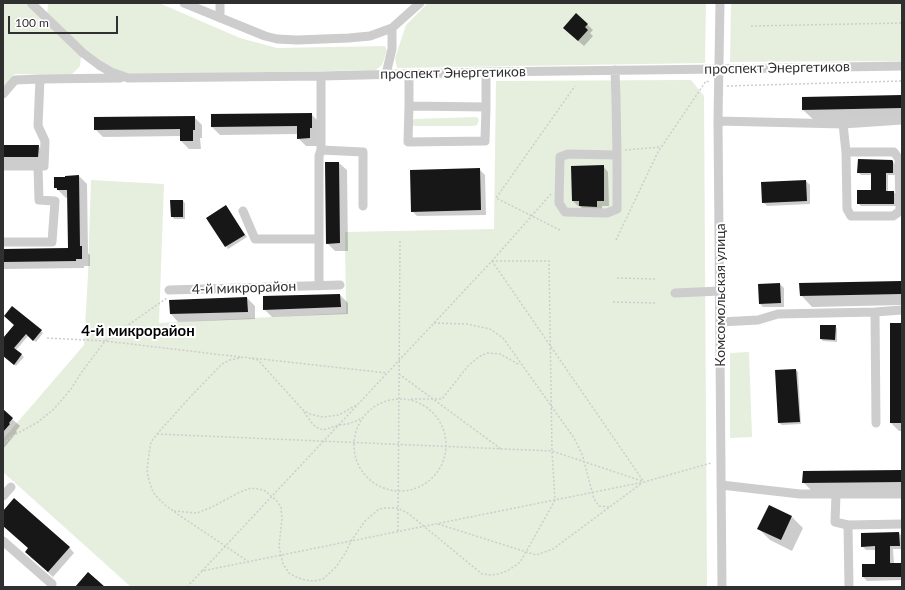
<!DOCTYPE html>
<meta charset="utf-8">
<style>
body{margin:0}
#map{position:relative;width:905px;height:590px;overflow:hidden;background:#fff;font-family:Lato,sans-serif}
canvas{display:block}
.frame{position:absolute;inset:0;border:4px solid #303030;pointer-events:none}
.scale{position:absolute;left:8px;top:16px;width:110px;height:18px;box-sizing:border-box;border:2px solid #303030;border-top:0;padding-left:5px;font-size:12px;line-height:14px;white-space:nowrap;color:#303030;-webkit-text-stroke:3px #fff;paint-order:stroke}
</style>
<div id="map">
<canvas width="905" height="590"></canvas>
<div class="frame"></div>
<div class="scale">100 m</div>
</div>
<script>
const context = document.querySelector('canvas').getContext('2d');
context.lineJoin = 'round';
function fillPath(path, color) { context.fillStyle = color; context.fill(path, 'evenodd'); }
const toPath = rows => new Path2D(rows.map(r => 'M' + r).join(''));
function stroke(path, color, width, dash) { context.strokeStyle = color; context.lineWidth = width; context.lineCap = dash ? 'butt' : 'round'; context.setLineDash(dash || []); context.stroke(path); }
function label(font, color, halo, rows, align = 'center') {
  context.font = font + ' Lato,sans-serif'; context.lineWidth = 4; context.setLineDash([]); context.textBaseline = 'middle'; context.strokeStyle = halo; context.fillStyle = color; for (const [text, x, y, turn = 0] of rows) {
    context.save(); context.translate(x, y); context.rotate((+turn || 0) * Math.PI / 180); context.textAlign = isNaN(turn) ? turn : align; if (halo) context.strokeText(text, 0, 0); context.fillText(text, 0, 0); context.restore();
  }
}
fillPath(toPath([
 [3,3,25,3,81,56,80,66,71,75,15,74,3,87],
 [49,3,159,3,240,38,277,48,385,46,387,51,382,65,376,70,128,75,109,68,98,61,47,14,48,5],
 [428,3,706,3,705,63,397,68,395,58,406,25],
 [731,3,902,3,902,61,730,62],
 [691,80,704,96,707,587,131,587,3,472,3,439,84,345,88,274,91,180,164,184,159,323,346,313,345,232,494,229,496,81],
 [477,117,479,120,477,125,474,126,414,126,411,124,412,121,414,119],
 [749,352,752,437,730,438,730,353]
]), '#e6eede');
fillPath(toPath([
 [576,14,593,30,590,33,593,36,584,46,569,33],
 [902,96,902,120,815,121,803,110],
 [311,114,319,122,317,146,306,146,298,138,298,134,220,135,212,127],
 [194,117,202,125,202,138,200,138,201,149,189,149,181,141,181,136,103,137,95,129],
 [3,146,38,146,46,153,46,164,3,164],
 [892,161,895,164,895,175,888,175,888,192,893,192,896,194,896,206,861,206,858,203,872,191,872,175,861,175,858,172],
 [339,163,347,170,348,251,335,251,327,243],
 [603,166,608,172,609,206,602,206,602,212,585,211,580,206,578,206,573,201],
 [480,170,485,175,486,215,417,216,412,211],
 [79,176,87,184,88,253,90,255,90,266,84,266,84,268,3,269,3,250,69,249,68,197,66,198,55,187],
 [806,181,810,185,810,204,767,206,763,202],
 [183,201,185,203,185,219,174,219,172,216],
 [226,207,247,237,228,249,208,219],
 [901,282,902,284,902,305,812,307,801,295],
 [780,284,784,288,784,307,763,307,760,304],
 [340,295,348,303,348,314,272,317,264,309],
 [247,298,255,306,255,319,178,322,171,314],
 [902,324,902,431,899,431,891,423],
 [15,325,41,331,43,333,36,342,28,336,16,350,24,357,16,366,3,355,3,339],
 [821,326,835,326,837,329,837,342,823,341,821,339],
 [796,370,798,372,801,424,782,425,779,423],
 [3,411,20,426,16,431,17,432,3,449],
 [902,471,902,493,815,494,803,482],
 [3,512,69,547,74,553,53,577,31,557,30,548,3,525],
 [792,517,803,528,792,551,770,540,759,529],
 [899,533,902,536,902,549,893,549,894,564,900,564,902,566,902,580,867,581,863,577,876,565,876,550,866,550,862,546]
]), '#0003');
fillPath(toPath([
 [576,13,588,24,585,27,588,30,578,41,563,28],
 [902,95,902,108,802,110,802,97],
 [312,113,312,128,310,128,310,138,297,139,297,126,211,127,211,114],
 [195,116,195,130,193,130,193,141,180,141,180,129,94,130,94,117],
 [3,145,39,145,38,157,3,157],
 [858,159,892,160,893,161,893,173,886,173,886,191,894,191,894,204,857,204,857,190,871,190,871,173,857,173],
 [325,162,339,162,340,243,326,244],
 [604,165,604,201,597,201,597,207,579,206,579,201,572,201,571,166],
 [480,168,481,210,411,212,410,170],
 [79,175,80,246,82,246,82,259,76,259,76,261,3,262,3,249,68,248,67,190,57,190,57,188,54,188,54,177,65,177,65,176],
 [806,180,807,201,762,203,761,182],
 [170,200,183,200,183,217,171,217],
 [226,205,245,235,225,247,206,218],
 [901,281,901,294,800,296,799,283],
 [780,283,781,303,759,304,758,284],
 [340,294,341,307,263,310,263,296],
 [247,297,248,312,170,314,169,300],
 [12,306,42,330,33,341,26,334,14,348,22,354,14,365,3,356,3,338,14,325,4,316],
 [890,323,902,323,902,423,890,423],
 [820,325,836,325,835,340,820,339],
 [796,369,800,422,778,423,775,370],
 [3,409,13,418,9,423,10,424,3,432],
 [902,470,902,482,802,483,803,471],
 [14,498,70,547,48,572,25,552,28,548,3,526,3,511],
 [769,505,792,516,781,540,757,529],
 [899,532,900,546,890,546,890,563,901,563,901,577,862,577,862,564,875,564,875,546,861,547,861,533],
 [88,572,105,587,75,587]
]), '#171717');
stroke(toPath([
 [751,26,902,23],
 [727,86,902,81],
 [625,150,661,147],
 [560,230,496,198,575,86],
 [616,240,658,152,706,81,710,82],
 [492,261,644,482],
 [617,278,655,279],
 [613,302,655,303],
 [434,323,467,324,490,329,503,338,574,438,582,454,594,499,599,506,610,507],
 [47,338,105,341,240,357],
 [252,358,387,373],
 [399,374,501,449],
 '354 445a46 46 0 1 1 92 0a46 46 0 1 1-92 0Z',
 [411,399,442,399,468,366,475,360,482,355,488,353,500,354,520,365],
 [304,412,311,422,316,427,323,430,339,425,348,424,356,421,362,418],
 [157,434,552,451,642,481],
 [3,444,11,437,38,422,54,409,71,389,81,373,105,341,167,298],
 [174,511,197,513,212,507,240,492,251,488,264,490,277,501,281,507,282,519,279,546,283,564,289,573,296,577,305,580,314,581,323,579,336,567,346,552,351,541,365,521,379,509,385,508,398,508,409,514,482,574,491,575,498,574,507,571,515,566,520,562,526,552,555,500,552,451,549,261,492,261],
 [438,524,536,555,553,549,642,483],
 [398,531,400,241],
 [249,562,179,515,165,505,158,498,153,492,149,481,147,470,149,454,151,442,157,434,191,396,222,364,230,360,244,357,258,360,303,410,310,414,322,417,339,415,356,405],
 [202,571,492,261,551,194],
 [187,587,202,571,644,482,711,463]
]), '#cdcdcd', 1.5, [2, 2]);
stroke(toPath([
 [31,3,83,53,99,65,111,72,128,78,321,76,486,72,719,69,902,66],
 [184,3,265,36,277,39,297,40,349,38,370,36,392,28,420,3],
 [220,3,220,18],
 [720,3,718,121,722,587],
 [615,70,616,99,617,155,617,209,607,213,565,212,559,203,560,157,568,154,617,155],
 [386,74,392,49,392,28],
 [409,74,409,106,486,107,486,72],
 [3,94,15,80,40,79],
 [409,106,408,142,485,141,486,107],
 [718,121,843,124,902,120],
 [843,124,846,152,894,152,899,159,900,211,893,216,851,216,847,209,846,152],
 [321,150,363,152,363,206],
 [3,166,44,166,45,141,38,126,40,79,120,78],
 [243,211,255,239,319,239],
 [3,242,52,242,55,201,39,200,38,166],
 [319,286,319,156,321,150,321,76],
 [169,290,340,285],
 [675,293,720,291],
 [875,312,876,423],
 [720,322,758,320,778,314,875,312,902,310],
 [721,485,800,494,902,494],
 [836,494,835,522,848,525,902,524],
 [3,496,11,487],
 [848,525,849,587],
 [3,541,52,584,51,587]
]), '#cdcdcd', 9);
label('14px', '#303030', '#fff', [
 ["проспект Энергетиков",777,68,-1],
 ["проспект Энергетиков",453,73,-1],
 ["4-й микрорайон",244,288,-2],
 ["Комсомольская улица",720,295,-90]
]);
label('bold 15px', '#000', '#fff', [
 ["4-й микрорайон",138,331]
]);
</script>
